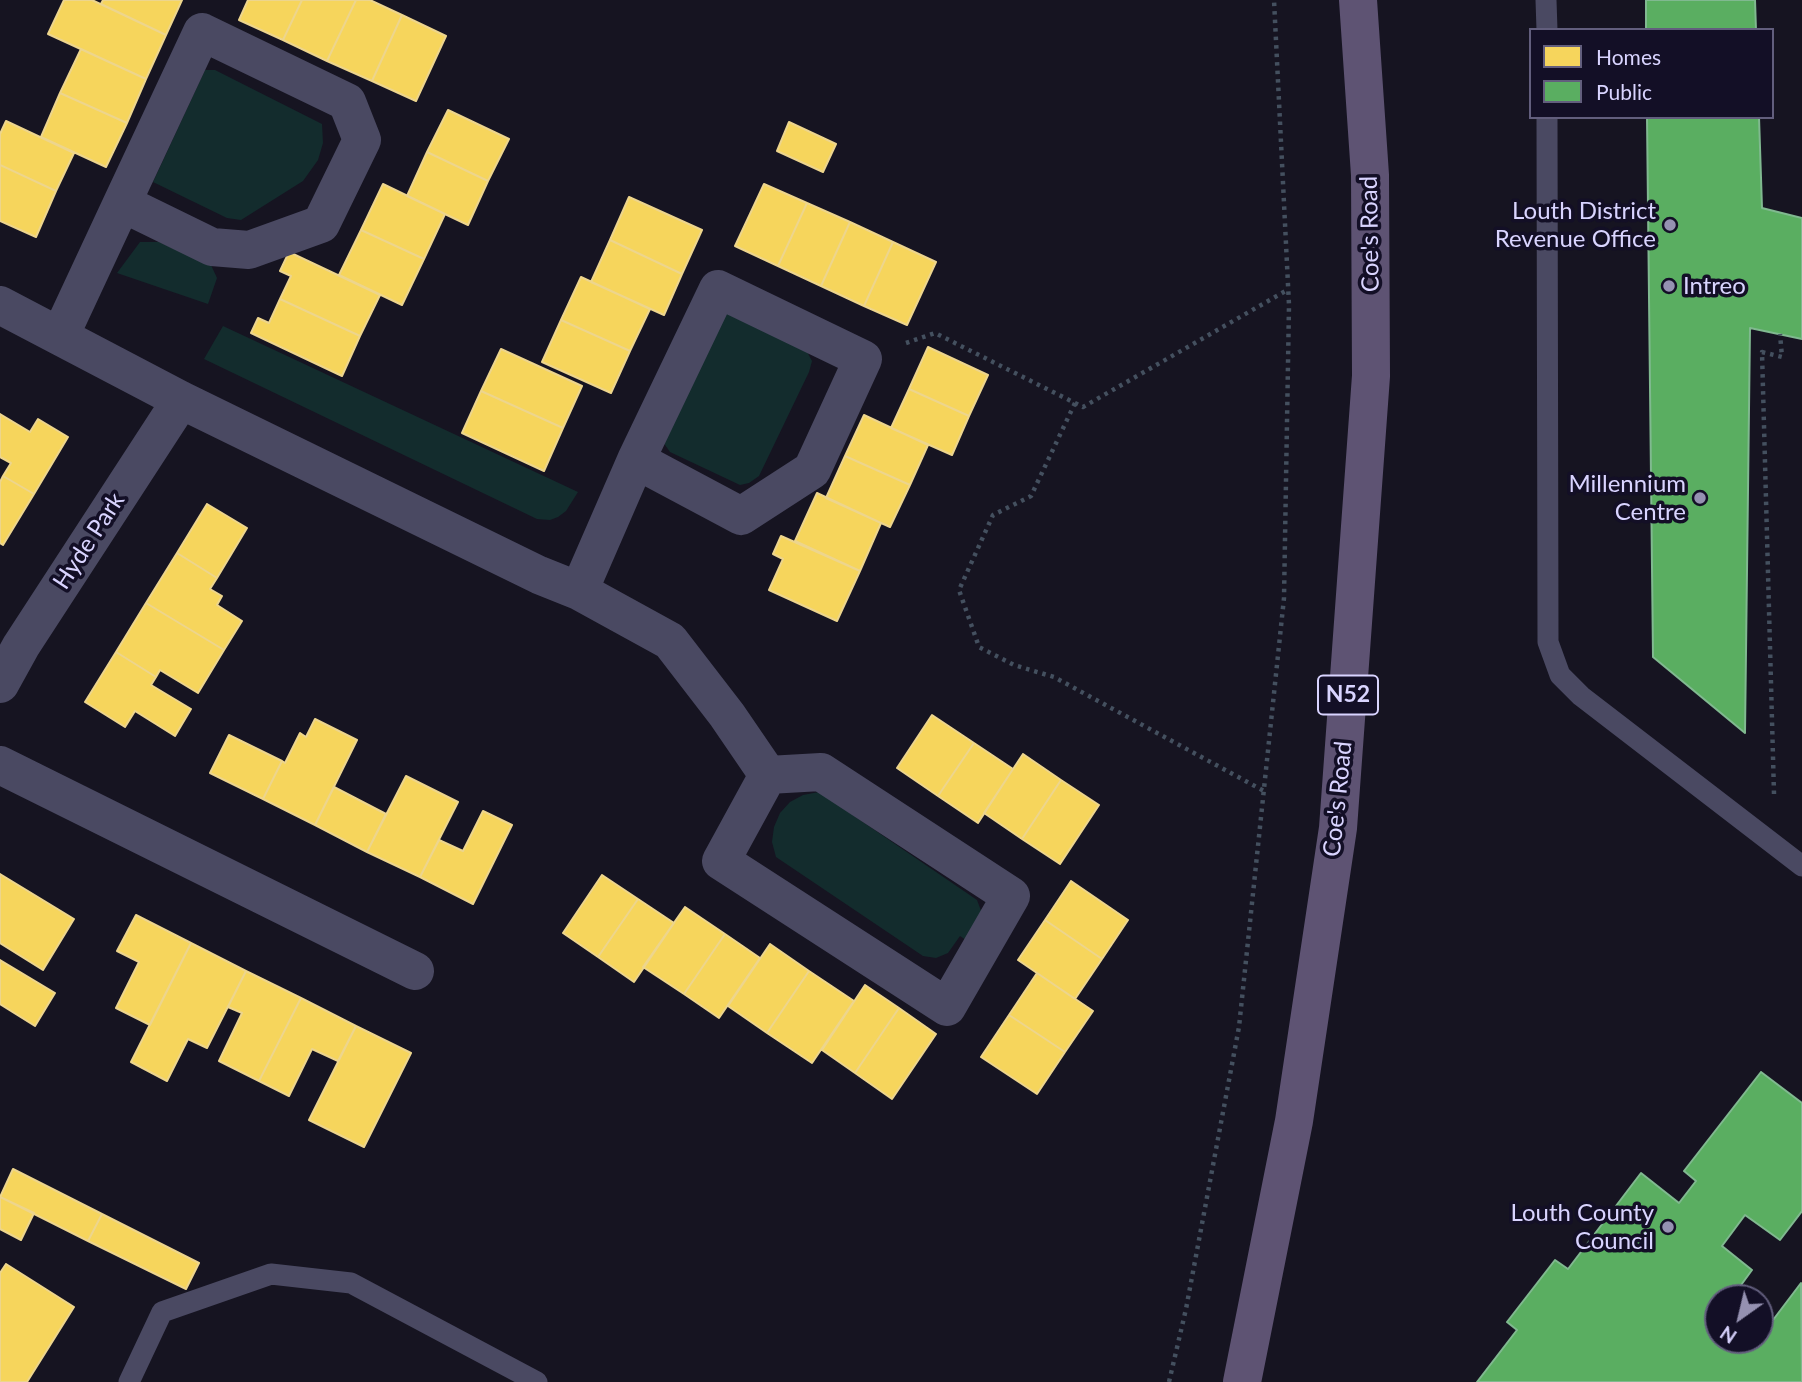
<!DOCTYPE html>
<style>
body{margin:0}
#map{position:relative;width:1802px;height:1382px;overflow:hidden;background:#161421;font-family:Lato,sans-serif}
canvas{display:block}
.legend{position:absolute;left:1529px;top:28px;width:245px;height:91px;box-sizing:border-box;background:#130f26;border:2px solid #625e7d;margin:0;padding:9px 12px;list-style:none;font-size:21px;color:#d9d4ff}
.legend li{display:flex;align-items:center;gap:14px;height:35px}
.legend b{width:35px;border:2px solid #625e7d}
.north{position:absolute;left:1704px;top:1284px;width:70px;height:70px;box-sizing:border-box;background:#130f26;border:2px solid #625e7d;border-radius:50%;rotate:214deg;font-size:19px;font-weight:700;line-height:28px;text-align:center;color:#d9d4ff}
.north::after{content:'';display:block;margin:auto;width:24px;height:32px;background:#9591b1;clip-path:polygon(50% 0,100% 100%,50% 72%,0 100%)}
</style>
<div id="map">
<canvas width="1802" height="1382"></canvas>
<ul class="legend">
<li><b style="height:19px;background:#f6d55c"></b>Homes</li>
<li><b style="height:19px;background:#5aae61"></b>Public</li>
</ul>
<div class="north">N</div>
</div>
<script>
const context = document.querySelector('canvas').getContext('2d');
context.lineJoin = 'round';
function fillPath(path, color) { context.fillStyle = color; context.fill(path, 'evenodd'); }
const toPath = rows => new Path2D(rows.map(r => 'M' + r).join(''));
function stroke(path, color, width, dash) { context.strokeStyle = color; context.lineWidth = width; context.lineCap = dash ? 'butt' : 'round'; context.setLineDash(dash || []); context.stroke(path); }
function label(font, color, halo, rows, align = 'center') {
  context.font = font + ' Lato,sans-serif'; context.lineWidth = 7; context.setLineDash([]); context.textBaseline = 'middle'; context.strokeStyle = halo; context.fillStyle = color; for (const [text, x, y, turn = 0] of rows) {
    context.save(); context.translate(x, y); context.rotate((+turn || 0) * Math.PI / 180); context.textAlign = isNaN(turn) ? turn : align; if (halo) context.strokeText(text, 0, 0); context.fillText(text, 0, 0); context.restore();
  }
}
fillPath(toPath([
 [205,70,215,70,322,124,323,143,318,160,303,181,241,220,227,218,153,182],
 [140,242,159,242,211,265,217,278,208,304,117,273],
 [732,312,805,348,812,361,809,372,759,476,749,483,740,485,670,452,663,442,724,314],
 [223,326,578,492,566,511,558,517,550,520,537,519,204,359],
 [819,792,977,900,983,916,966,940,960,936,948,953,936,958,923,956,776,857,772,842,774,827,780,813,790,802,803,795]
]), '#132c2d');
const homes = toPath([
 [64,0,92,0,166,35,146,79,48,34,64,0],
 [103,0,182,0,166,35,101,4,103,0],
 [248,0,302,0,283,40,239,20,248,0],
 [302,0,356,0,327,61,283,40,302,0],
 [356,0,370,0,402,15,372,81,327,61,356,0],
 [402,15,446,36,416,101,372,81,402,15],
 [81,49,146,79,127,123,60,93,81,49],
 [60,93,127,123,106,167,41,137,60,93],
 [448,110,509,139,488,181,427,152,448,110],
 [6,121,74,153,56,191,0,165,0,134,6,121],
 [789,122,836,144,823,172,777,151,789,122],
 [427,152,488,181,468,225,407,196,427,152],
 [0,165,56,191,36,237,0,221,0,165],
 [383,184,445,214,424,259,361,230,383,184],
 [764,184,807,203,778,266,735,246,764,184],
 [629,197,702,230,682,274,610,240,629,197],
 [807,203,850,222,821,286,778,266,807,203],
 [850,222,893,242,864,306,821,286,850,222],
 [361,230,424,259,402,305,339,275,361,230],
 [610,240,682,274,664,315,591,282,610,240],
 [893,242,936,262,907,325,864,306,893,242],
 [289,252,380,295,360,336,280,299,291,276,280,271,289,252],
 [581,277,650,309,630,351,561,320,581,277],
 [280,299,360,336,342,376,251,333,258,318,269,323,280,299],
 [561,320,630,351,611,393,542,362,561,320],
 [928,347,988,375,969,416,909,389,928,347],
 [501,349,582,386,563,428,481,391,501,349],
 [909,389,969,416,952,455,891,428,909,389],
 [481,391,563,428,544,471,462,433,481,391],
 [0,414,30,432,38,419,68,437,34,494,3,476,11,463,0,457,0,414],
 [864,415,928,445,910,485,845,456,864,415],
 [845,456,910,485,890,527,826,498,845,456],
 [3,476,34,494,3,545,0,543,0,482,3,476],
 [817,493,881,523,860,571,795,541,817,493],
 [207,504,247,528,217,578,177,553,207,504],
 [781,536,860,571,837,621,769,590,783,559,773,554,781,536],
 [177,553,217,578,210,589,222,596,217,605,242,621,224,650,146,603,177,553],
 [146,603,224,650,198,693,160,670,156,677,116,652,146,603],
 [116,652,156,677,151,685,191,709,175,736,135,711,125,727,85,702,116,652],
 [932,715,974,743,938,796,897,768,932,715],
 [315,719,357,740,315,825,263,799,282,761,285,763,300,733,306,737,315,719],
 [229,735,282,761,263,799,210,773,229,735],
 [974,743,1013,769,978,823,938,796,974,743],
 [1023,754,1061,780,1022,839,984,813,1023,754],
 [406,776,458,802,420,877,367,852,406,776],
 [1061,780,1099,805,1060,864,1022,839,1061,780],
 [334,787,386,814,367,852,315,825,334,787],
 [483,811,512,825,473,904,420,877,439,840,463,851,483,811],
 [0,874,74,919,43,970,0,943,0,874],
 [602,875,638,899,598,957,563,933,602,875],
 [1071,881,1128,920,1102,959,1045,920,1071,881],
 [638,899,674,923,634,982,598,957,638,899],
 [685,907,725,934,684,994,643,967,685,907],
 [136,915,191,943,150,1025,116,1008,139,962,117,951,136,915],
 [1045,920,1102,959,1075,999,1018,960,1045,920],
 [725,934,760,958,719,1018,684,994,725,934],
 [191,943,246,971,207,1048,188,1039,167,1081,131,1062,191,943],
 [770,944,809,971,767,1033,728,1006,770,944],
 [0,960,55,993,35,1026,0,1004,0,960],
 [246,971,301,998,259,1081,219,1061,242,1013,228,1007,246,971],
 [809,971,854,1001,812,1063,767,1033,809,971],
 [1037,973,1093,1011,1065,1052,1009,1015,1037,973],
 [865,985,899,1008,855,1073,822,1050,865,985],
 [301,998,356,1026,338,1061,312,1049,289,1096,259,1081,301,998],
 [899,1008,936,1034,892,1099,855,1073,899,1008],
 [1009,1015,1065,1052,1037,1094,981,1057,1009,1015],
 [356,1026,411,1053,364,1147,309,1120,356,1026],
 [13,1169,102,1214,88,1241,0,1197,13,1169],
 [0,1197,34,1213,21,1240,0,1229,0,1197],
 [102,1214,199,1263,186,1289,88,1241,102,1214],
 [6,1264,74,1307,27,1382,0,1382,0,1273,6,1264]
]);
fillPath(homes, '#f6d55c');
stroke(homes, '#edd58d', 2);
const public = toPath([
 [1646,0,1755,0,1756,30,1646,30,1646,0],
 [1647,117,1759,117,1762,208,1802,218,1802,339,1750,328,1745,733,1653,657,1647,117],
 [1761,1072,1802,1103,1802,1211,1780,1240,1745,1215,1722,1246,1752,1270,1733,1296,1736,1298,1718,1298,1718,1340,1760,1340,1760,1317,1770,1324,1801,1283,1802,1382,1477,1382,1517,1330,1507,1322,1555,1260,1568,1269,1641,1173,1679,1203,1696,1181,1684,1171,1761,1072]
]);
fillPath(public, '#5aae61');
stroke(public, '#80b990', 2);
stroke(toPath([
 [906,343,935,333,1083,407,1289,289],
 [1075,403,1031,496,993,515,959,590,979,647,1014,665,1054,677,1264,791],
 [1774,794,1762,352,1782,357,1780,334],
 [1169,1382,1186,1309,1239,1027,1284,598,1289,305,1274,0]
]), '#44505f', 4.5, [3.5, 5]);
stroke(toPath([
 [1546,0,1547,30],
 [1547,117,1548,642,1560,675,1581,696,1802,866],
 [129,1382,162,1312,271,1274,351,1283,537,1382]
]), '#4a4962', 21);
stroke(toPath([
 [0,305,181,400,539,575,579,591,670,641,727,715,768,775],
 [60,336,122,203,202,32,347,102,362,140,321,224,249,250,212,247,122,203],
 [579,591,636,460,741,516,812,470,863,359,718,289,636,460],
 [0,684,21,646,181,400],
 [0,765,415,971],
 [821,772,1011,896,947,1007,721,861,768,775,821,772]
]), '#4a4962', 38);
stroke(toPath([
 [1242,1382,1294,1121,1338,828,1371,376,1370,175,1358,0]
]), '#5e5373', 38);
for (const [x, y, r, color] of [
 [1670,225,7,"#9591b1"],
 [1669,286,7,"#9591b1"],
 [1700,498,7,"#9591b1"],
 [1668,1227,7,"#9591b1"]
]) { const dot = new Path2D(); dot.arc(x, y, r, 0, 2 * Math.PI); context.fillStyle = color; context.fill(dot); stroke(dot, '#130f26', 2.5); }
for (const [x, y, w] of [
 [1348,695,60]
]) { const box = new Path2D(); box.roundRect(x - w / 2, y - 19.5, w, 39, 5); context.fillStyle = '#130f26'; context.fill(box); stroke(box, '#d9d4ff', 2); }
label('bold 23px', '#d9d4ff', null, [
 ["N52",1348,695]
]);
label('24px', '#d9d4ff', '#130f26', [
 ["Louth District",1656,211],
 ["Revenue Office",1656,239],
 ["Intreo",1683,286,"left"],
 ["Millennium",1686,484],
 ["Centre",1686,512],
 ["Louth County",1654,1213],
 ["Council",1654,1241]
], 'right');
label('24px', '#d9d4ff', '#130f26', [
 ["Coe's Road",1370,234,-91],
 ["Hyde Park",89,541,-57],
 ["Coe's Road",1338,799,-84]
]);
</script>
